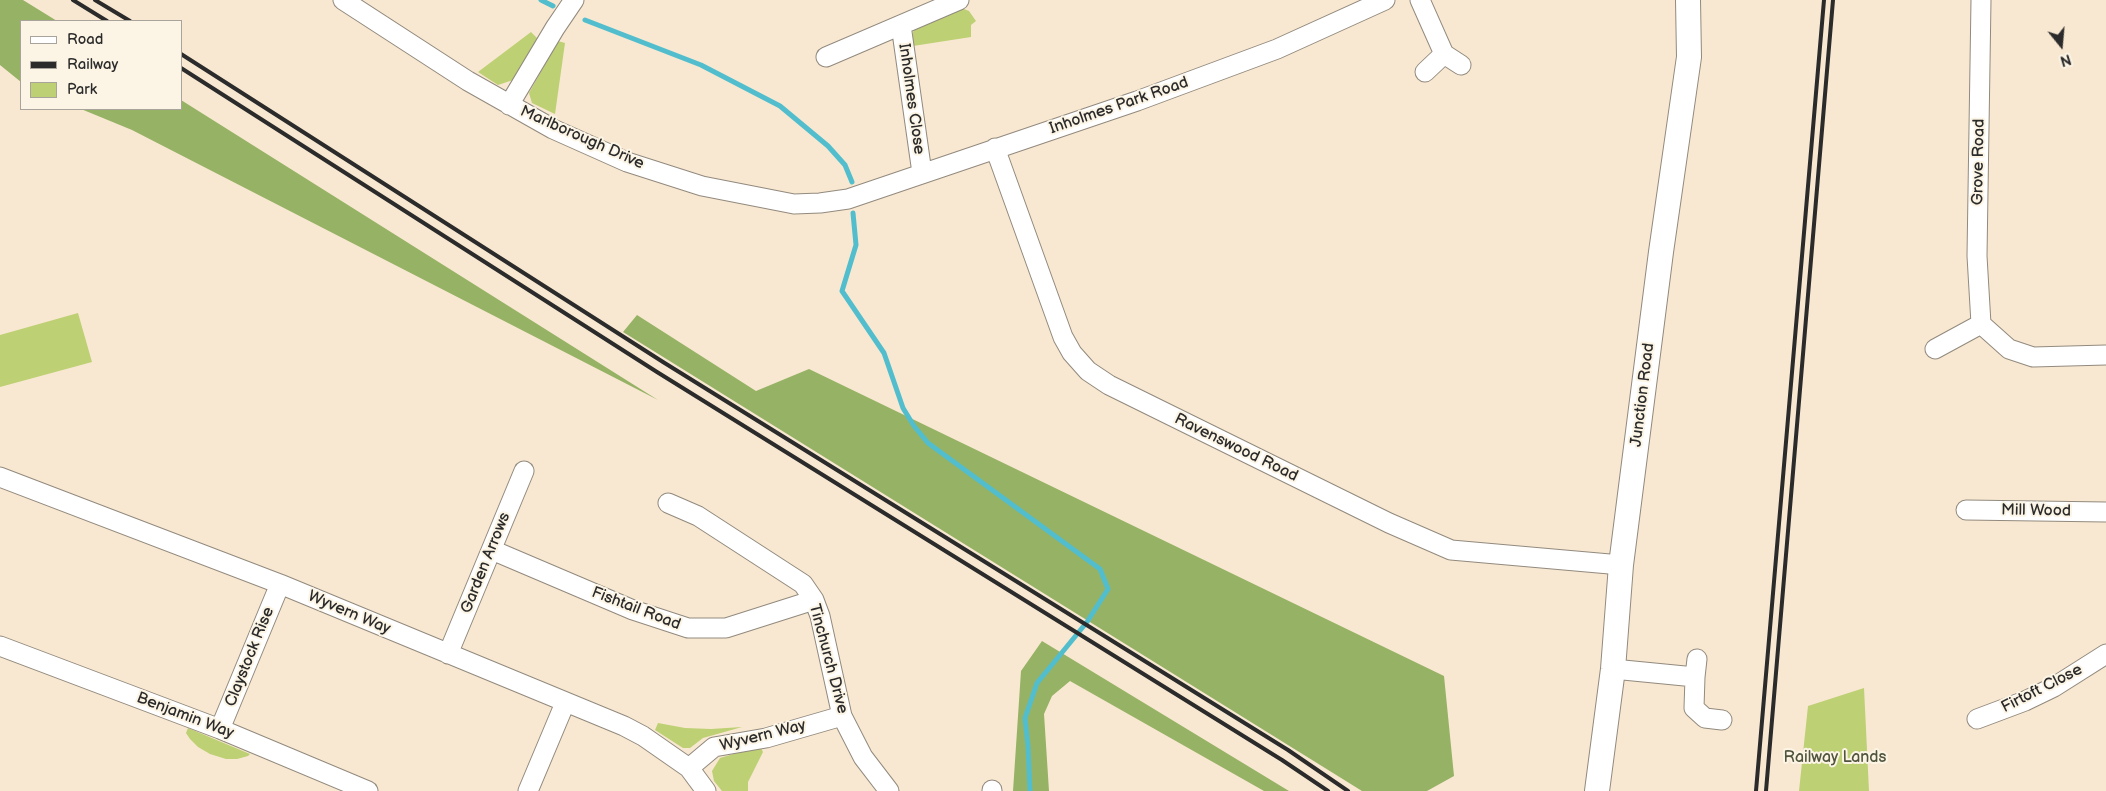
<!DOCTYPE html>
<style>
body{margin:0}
#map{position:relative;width:2106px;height:791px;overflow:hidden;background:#f8e8d1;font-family:"Balsamiq Sans",sans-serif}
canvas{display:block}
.legend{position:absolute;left:20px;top:20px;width:162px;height:90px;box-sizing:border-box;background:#fcf5e5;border:1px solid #a8a49b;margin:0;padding:6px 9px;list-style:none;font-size:15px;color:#2b2b2b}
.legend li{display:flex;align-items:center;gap:10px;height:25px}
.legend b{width:25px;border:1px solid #a8a49b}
.north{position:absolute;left:2036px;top:20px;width:50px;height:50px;-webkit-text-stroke:4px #fcf5e5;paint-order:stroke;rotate:163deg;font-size:14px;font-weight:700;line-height:20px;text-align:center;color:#2b2b2b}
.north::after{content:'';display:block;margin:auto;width:18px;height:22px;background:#2b2b2b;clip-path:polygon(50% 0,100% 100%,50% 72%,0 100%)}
</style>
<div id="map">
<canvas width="2106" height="791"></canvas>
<ul class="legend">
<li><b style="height:6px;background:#fff"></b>Road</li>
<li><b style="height:6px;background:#2b2b2b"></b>Railway</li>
<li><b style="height:14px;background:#bdd073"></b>Park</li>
</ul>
<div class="north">N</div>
</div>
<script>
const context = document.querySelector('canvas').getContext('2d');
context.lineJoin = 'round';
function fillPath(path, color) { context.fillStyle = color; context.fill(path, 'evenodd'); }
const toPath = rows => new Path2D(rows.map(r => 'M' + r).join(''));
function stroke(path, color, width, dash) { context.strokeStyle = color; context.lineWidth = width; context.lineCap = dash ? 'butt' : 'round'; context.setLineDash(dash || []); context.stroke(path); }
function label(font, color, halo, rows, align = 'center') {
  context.font = font + ' "Balsamiq Sans",sans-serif'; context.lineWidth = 4; context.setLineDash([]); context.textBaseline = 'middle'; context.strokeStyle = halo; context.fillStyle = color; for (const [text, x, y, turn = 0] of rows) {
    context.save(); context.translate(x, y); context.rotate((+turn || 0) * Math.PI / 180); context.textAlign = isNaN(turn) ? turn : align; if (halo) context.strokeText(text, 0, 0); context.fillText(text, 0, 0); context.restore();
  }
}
fillPath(toPath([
 [959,7,969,11,976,21,971,25,971,37,913,46,913,32,917,26],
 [531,32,538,39,513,80,498,85,478,72],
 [558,41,565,43,555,114,532,103,529,93],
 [78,313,92,362,0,387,0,335],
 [1864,688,1869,791,1799,791,1808,706],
 [658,723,685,728,711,729,742,727,703,738,690,748,683,748,655,730],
 [188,728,250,754,248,756,237,759,226,759,210,754,198,747,190,739,186,733],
 [760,746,763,752,748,782,748,791,722,791,714,781,712,771,720,758]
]), '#bdd073');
fillPath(toPath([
 [0,0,23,0,57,21,21,21,21,82,0,65],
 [181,100,658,400,132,130,81,109,181,109],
 [637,315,756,391,809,369,1444,676,1454,776,1427,791,1362,791,623,332],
 [1042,641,1289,791,1264,791,1070,681,1052,696,1044,714,1049,791,1013,791,1021,671]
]), '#96b265');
stroke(toPath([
 [541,0,553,6],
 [585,20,701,65,780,106,828,146,845,165,852,182],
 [853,213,856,245,842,291,884,353,903,408,914,426,928,443,1100,569,1108,589,1087,622,1037,683,1025,718,1028,746,1030,791]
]), '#52becd', 5);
const minor = toPath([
 [343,0,468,81,553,129,627,162,702,186,794,204,820,203,848,199,1137,101,1277,49,1385,0],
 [1420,0,1444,54,1461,65],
 [1981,0,1977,256,1981,324,2009,349,2033,357,2106,355],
 [901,25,922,173],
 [826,57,959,0],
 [1425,72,1444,54],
 [509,105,555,28,574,0],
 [995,148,1063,337,1072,353,1088,371,1109,385,1389,523,1451,550,1621,565],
 [1935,349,1981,324],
 [0,477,280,584,624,726,643,736,689,768,706,791],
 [668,503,698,516,803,584,814,600,820,616,842,716,863,757,889,791],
 [1966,510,2106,512],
 [492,550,633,610,688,628,726,628,814,600],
 [0,646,220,729,368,791],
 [448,654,524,471],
 [1613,669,1695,677,1694,708,1705,718,1722,720],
 [1695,677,1697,659],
 [1977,719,2025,701,2054,687,2106,654],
 [220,729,280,584],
 [689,768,714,747,766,738,842,716],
 [992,790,992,791],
 [528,791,565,703]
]);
const tertiary = toPath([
 [1597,791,1613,669,1621,565,1661,252,1689,57,1688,0]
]);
stroke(minor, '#928a7e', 21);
stroke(tertiary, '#928a7e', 26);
stroke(minor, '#fff', 19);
stroke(tertiary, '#fff', 24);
stroke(toPath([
 [73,0,107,21],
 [95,0,130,21],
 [181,54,663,362,1288,750,1348,791],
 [181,68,657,372,1282,760,1328,791],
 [1756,791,1824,0],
 [1766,791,1833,0]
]), '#2b2b2b', 4);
label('16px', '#2b2b2b', '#fcf5e5', [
 ["Inholmes Close",911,99,82],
 ["Inholmes Park Road",1119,106,-19],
 ["Marlborough Drive",582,138,24],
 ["Grove Road",1979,162,-89],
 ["Junction Road",1643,395,-83],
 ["Ravenswood Road",1236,448,26],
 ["Mill Wood",2036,511,1],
 ["Garden Arrows",486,563,-68],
 ["Fishtail Road",636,609,21],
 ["Wyvern Way",349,613,23],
 ["Claystock Rise",250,657,-68],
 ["Tinchurch Drive",828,659,75],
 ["Firtoft Close",2042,689,-27],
 ["Benjamin Way",185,716,21],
 ["Wyvern Way",763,736,-14]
]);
label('16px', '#50543d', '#fcf5e5', [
 ["Railway Lands",1835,758]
]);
</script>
